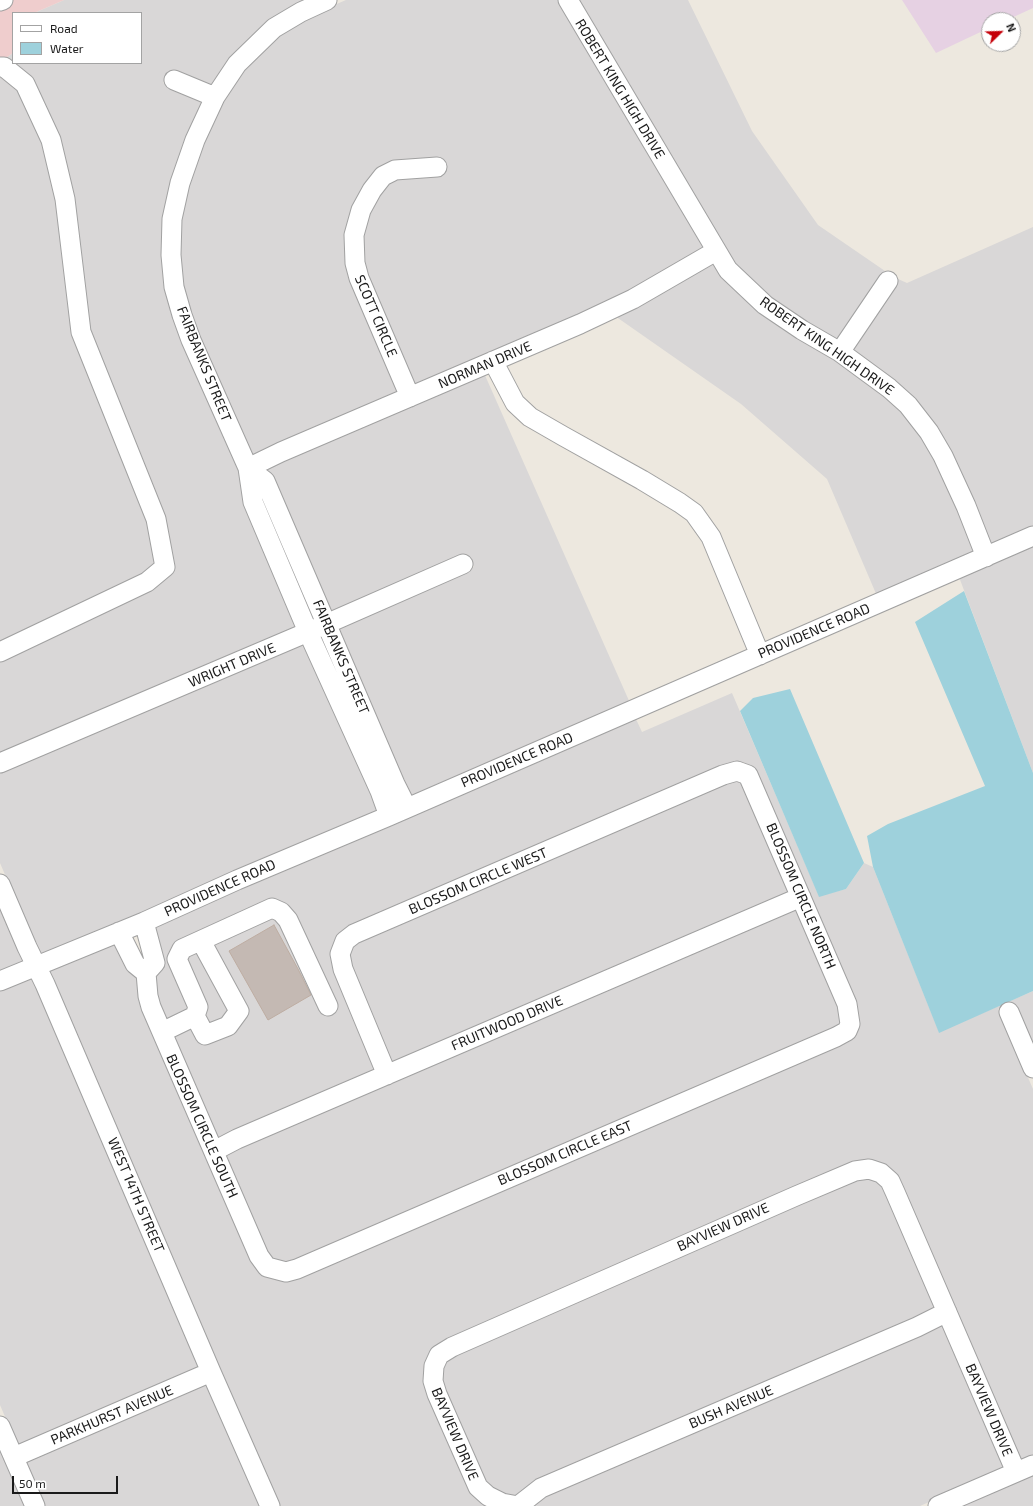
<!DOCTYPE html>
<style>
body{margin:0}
#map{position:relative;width:1033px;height:1506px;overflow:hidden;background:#ede8df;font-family:"Exo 2",sans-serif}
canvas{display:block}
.legend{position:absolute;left:12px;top:12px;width:130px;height:52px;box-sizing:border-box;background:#fff;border:1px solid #a3a3a3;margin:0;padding:5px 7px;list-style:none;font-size:12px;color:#1a1a1a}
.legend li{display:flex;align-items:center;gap:8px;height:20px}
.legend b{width:20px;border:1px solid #a3a3a3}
.north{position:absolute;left:981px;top:12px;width:40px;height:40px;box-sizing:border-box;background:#fff;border:1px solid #a3a3a3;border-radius:50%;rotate:67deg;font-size:11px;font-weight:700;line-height:16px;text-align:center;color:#1a1a1a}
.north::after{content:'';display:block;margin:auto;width:14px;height:18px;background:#c50009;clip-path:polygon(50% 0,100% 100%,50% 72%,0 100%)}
.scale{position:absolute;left:12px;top:1476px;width:106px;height:18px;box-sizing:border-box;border:2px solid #1a1a1a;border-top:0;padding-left:5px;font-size:12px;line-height:14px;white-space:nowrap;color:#1a1a1a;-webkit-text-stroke:3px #fff;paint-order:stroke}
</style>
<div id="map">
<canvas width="1033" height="1506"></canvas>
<ul class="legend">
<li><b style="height:5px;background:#fff"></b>Road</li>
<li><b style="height:11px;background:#9ed1dc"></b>Water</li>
</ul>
<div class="north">N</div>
<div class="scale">50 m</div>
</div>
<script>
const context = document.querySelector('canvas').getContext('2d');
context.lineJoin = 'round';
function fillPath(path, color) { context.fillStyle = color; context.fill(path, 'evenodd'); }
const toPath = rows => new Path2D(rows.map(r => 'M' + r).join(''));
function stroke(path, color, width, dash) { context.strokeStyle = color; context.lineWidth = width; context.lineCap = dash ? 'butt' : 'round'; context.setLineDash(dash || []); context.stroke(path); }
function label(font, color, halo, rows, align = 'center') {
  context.font = font + ' "Exo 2",sans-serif'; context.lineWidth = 3; context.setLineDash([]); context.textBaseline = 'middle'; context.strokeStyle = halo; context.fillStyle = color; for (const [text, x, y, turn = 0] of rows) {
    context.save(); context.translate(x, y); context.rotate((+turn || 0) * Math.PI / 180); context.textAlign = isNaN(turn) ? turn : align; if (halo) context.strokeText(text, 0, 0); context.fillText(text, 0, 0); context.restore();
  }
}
fillPath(toPath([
 [64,0,310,0,213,88,171,70,163,83,205,101,163,255,239,467,237,469,241,472,298,629,0,756,0,62,13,53,13,63,141,63,141,13,34,13],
 [346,0,558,0,705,249,630,293,577,317,415,387,366,275,363,262,362,235,369,212,379,193,388,182,397,177,405,176,445,174,445,160,405,162,391,164,377,172,365,187,354,207,346,236,347,264,351,281,400,394,278,445,253,458,199,337,189,312,182,285,179,254,180,219,188,184,203,142,223,100,244,68,279,34,304,18],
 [577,0,688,0,752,131,818,225,885,271,838,341,771,299,735,265],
 [1033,227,1033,529,991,547,960,473,850,349,898,279,907,283],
 [713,261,902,410,922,437,945,480,976,553,877,596,827,479,741,404,615,316],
 [484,373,630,703,412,798,403,781,337,628,474,567,467,554,331,614,263,469],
 [1033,545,1033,773,959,577],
 [304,642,379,812,142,915,40,956,0,863,0,772],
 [732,693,819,896,846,889,864,863,873,867,939,1032,1033,991,1033,1047,1013,1002,998,1009,1033,1089,1033,1457,1021,1462,885,1166,427,1364,491,1506,279,1506,47,969,115,941,138,977,265,1275,858,1030,858,1024,860,1019,858,1018,753,769,754,767,743,762,340,936,377,1071,218,1141,158,1004,156,994,154,926,635,717,642,732],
 [740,779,791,893,392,1065,351,966,349,954,352,945,358,940,726,782],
 [0,904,25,962,0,973],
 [796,906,839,1006,841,1016,840,1026,286,1264,272,1261,266,1252,224,1154],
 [32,976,200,1369,18,1447,0,1405,0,989],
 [867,1176,876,1179,883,1185,937,1309,517,1498,505,1495,493,1490,485,1482,441,1380,442,1367,446,1359,799,1203],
 [943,1323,1005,1469,920,1506,530,1506,544,1495],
 [206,1382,261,1506,44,1506,24,1461],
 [0,1447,26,1506,0,1506],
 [1033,1473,1033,1506,957,1506]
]), '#d9d7d7');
fillPath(toPath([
 [0,0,64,0,34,13,13,13,13,53,0,62]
]), '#efcdcd');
fillPath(toPath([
 [902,0,1033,0,1033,8,1007,20,989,20,989,28,936,53]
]), '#e6d1e3');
fillPath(toPath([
 [964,591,1033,773,1033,991,939,1033,873,867,867,836,888,824,985,786,915,622],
 [790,689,864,863,846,889,819,897,740,711,753,698]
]), '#9ed1dc');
const building = toPath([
 [274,925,298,969,311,995,268,1020,229,951,274,925]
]);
fillPath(building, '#c4b9b3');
stroke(building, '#beada2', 1);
const minor = toPath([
 [327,0,301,12,274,28,237,64,215,97,195,140,180,183,172,219,171,255,174,287,182,315,191,340,248,468,253,502,308,632,380,791,389,816],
 [568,0,728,270,765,305,802,330,840,352,889,388,908,405,929,432,943,456,966,506,986,557],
 [0,1,3,0],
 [0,67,4,67,25,84,51,140,65,199,81,332,156,519,165,567,147,582,0,652],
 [174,80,215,97],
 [840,352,888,281],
 [493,361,515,403,530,417,563,436,642,480,680,503,694,513,711,537,760,655],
 [410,397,359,278,355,263,354,235,361,210,372,190,383,176,395,170,437,167],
 [248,468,281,452,580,324,633,299,716,251],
 [248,468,265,481,395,784,407,808],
 [0,763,308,632,463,564],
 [0,884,27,947,45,984,211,1372,270,1506],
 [144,922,155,963,146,973],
 [119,932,135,964,146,973,148,996,151,1007,259,1256,267,1267,286,1272,297,1269,836,1037,847,1031,850,1024,847,1004,748,775,737,771,723,775,354,934,345,941,340,954,343,969,387,1075],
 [0,981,144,922,237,880,389,816,1033,536],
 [1009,1012,1033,1068],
 [195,1016,205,1035,228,1026,239,1011,201,941],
 [162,1032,195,1016,198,1007,177,959,182,949,272,908,281,912,288,920,328,1006],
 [214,1151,237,1139,801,897],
 [0,1426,35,1506],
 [14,1457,211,1372],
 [518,1506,502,1503,488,1496,478,1487,437,1394,433,1381,434,1366,439,1355,452,1347,796,1196,855,1171,869,1169,881,1173,890,1181,895,1192,1016,1472],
 [518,1506,541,1488,917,1327,947,1312],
 [938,1506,1033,1465]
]);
stroke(minor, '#a1a1a1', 21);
stroke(minor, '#fff', 19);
label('14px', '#1a1a1a', '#fff', [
 ["ROBERT KING HIGH DRIVE",620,89,59],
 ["SCOTT CIRCLE",376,316,67],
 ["ROBERT KING HIGH DRIVE",827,346,35],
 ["FAIRBANKS STREET",204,364,68],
 ["NORMAN DRIVE",485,365,-23],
 ["PROVIDENCE ROAD",814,631,-23],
 ["FAIRBANKS STREET",341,657,67],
 ["WRIGHT DRIVE",232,665,-23],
 ["PROVIDENCE ROAD",517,760,-23],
 ["BLOSSOM CIRCLE WEST",478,881,-23],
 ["PROVIDENCE ROAD",220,888,-24],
 ["BLOSSOM CIRCLE NORTH",801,896,67],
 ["FRUITWOOD DRIVE",507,1023,-23],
 ["BLOSSOM CIRCLE SOUTH",202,1126,66],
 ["BLOSSOM CIRCLE EAST",565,1153,-23],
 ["WEST 14TH STREET",136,1195,67],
 ["BAYVIEW DRIVE",723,1227,-24],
 ["BUSH AVENUE",731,1407,-23],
 ["BAYVIEW DRIVE",989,1410,67],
 ["PARKHURST AVENUE",112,1415,-23],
 ["BAYVIEW DRIVE",455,1434,67]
]);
</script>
